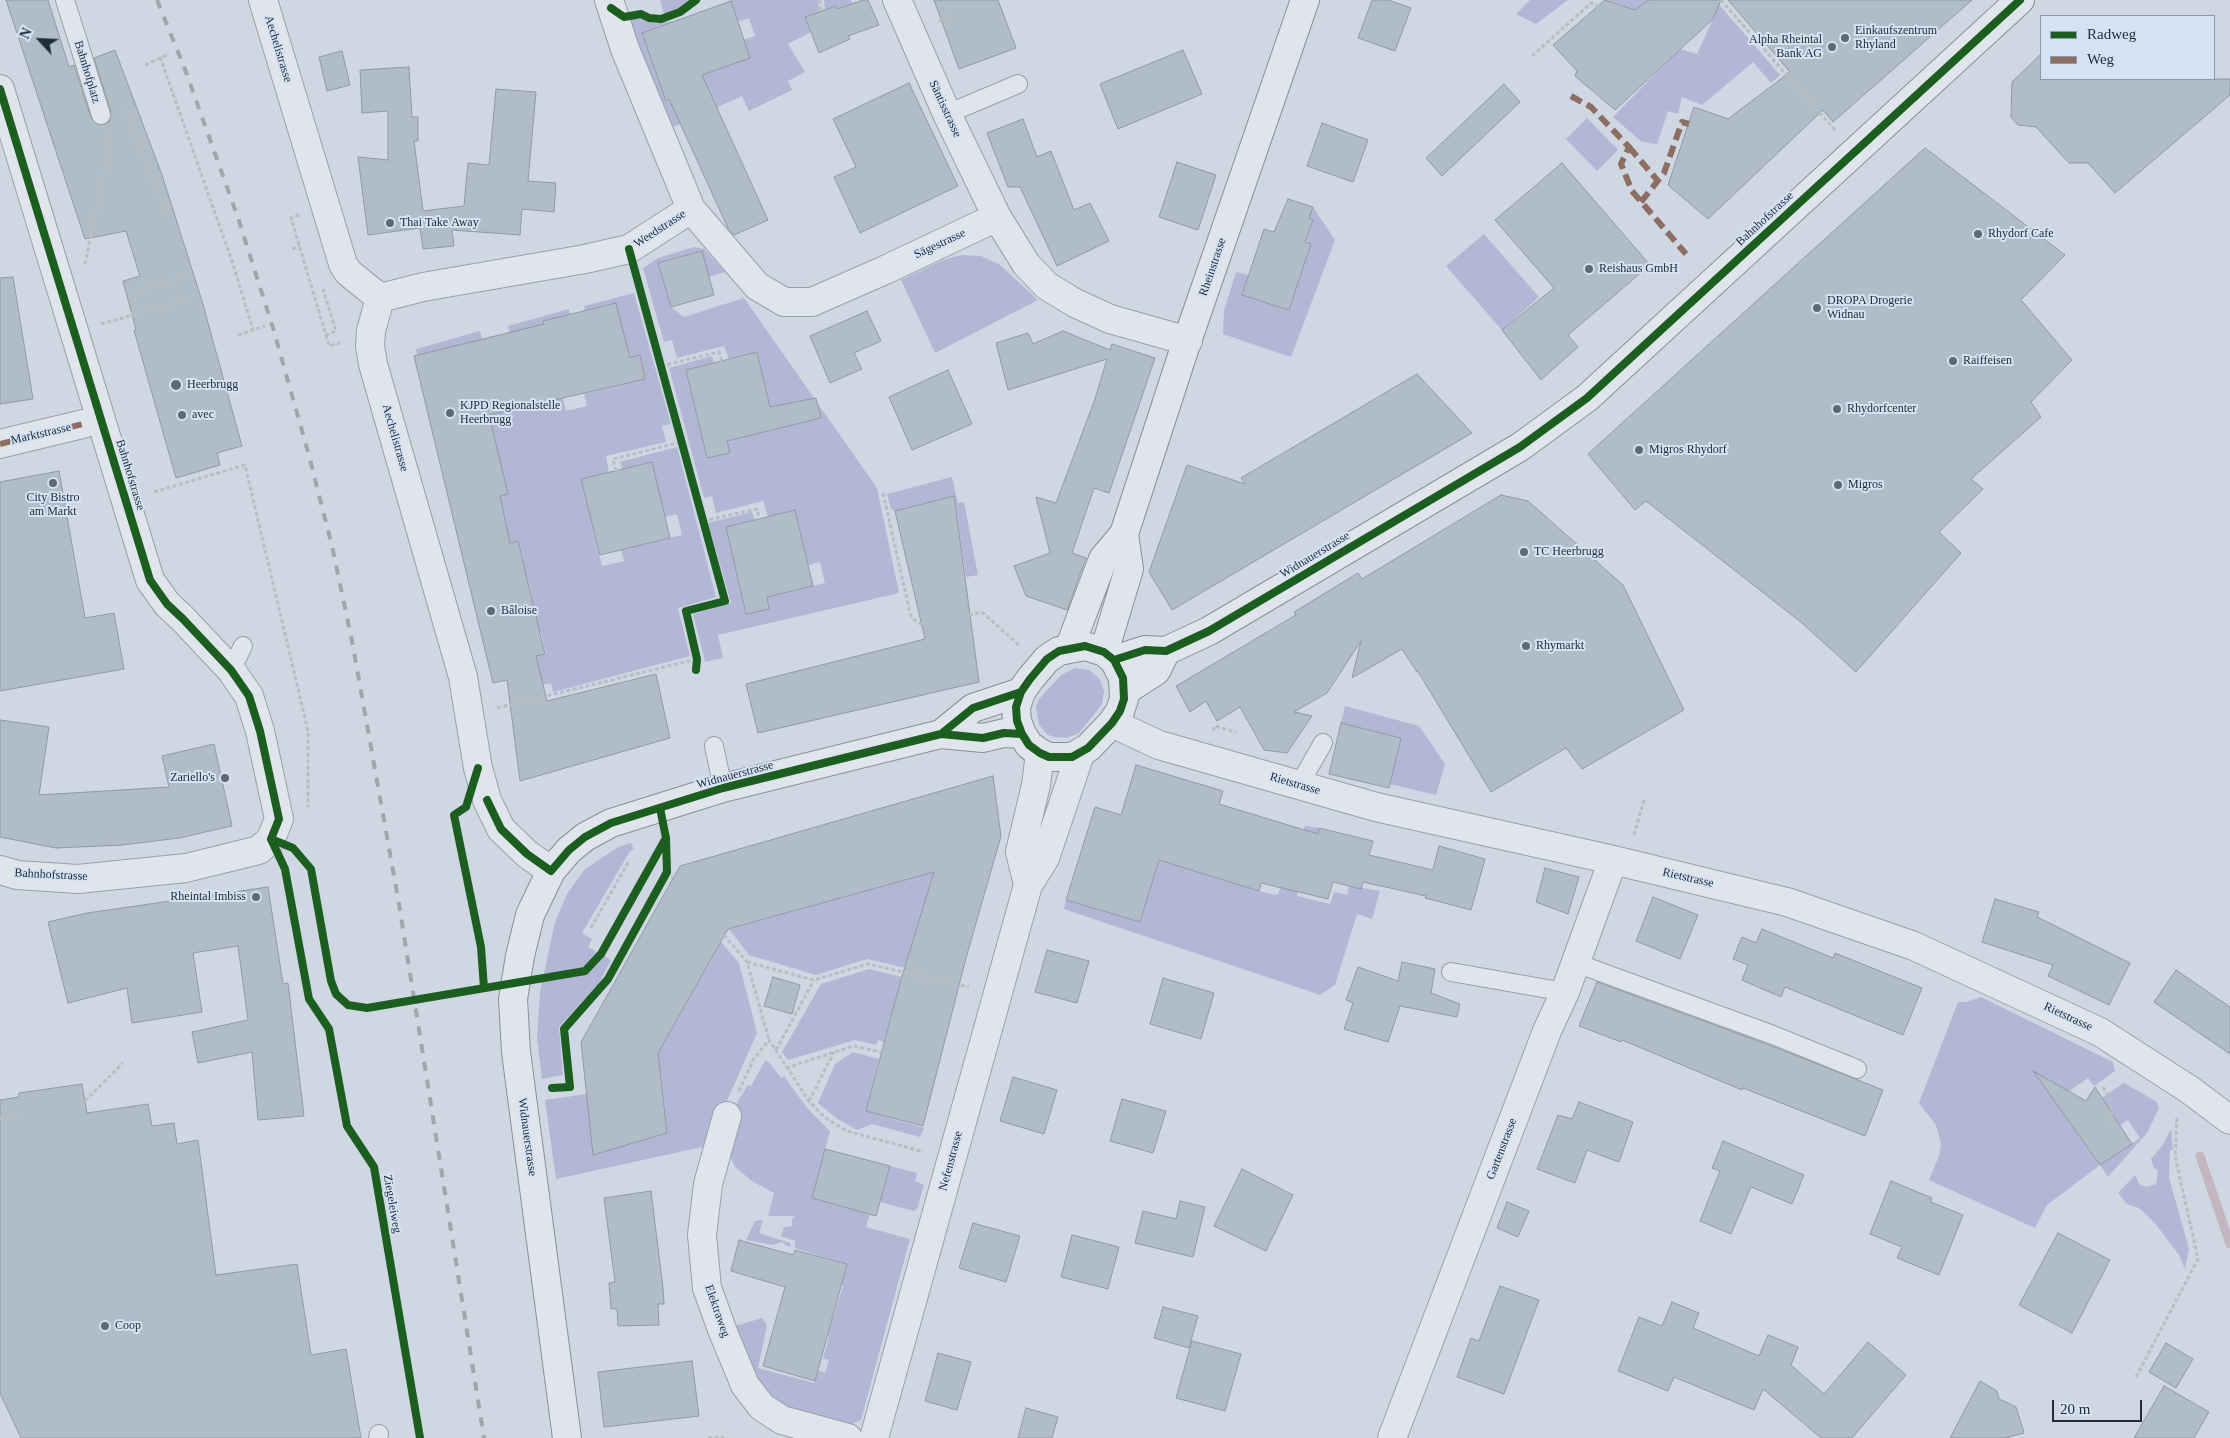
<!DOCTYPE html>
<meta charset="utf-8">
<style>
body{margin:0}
#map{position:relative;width:2230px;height:1438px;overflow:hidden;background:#cfd7e3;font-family:Georgia,serif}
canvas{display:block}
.legend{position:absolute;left:2040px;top:15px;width:175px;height:65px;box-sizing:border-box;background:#d6e2f3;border:1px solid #8d9aa8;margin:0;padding:6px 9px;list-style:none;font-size:15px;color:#202f37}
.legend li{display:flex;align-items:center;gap:10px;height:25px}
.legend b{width:25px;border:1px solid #8d9aa8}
.north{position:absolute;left:15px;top:15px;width:50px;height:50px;-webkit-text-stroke:4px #d6e2f3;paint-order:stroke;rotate:295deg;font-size:14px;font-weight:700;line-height:20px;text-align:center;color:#202f37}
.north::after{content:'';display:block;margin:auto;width:18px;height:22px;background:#202f37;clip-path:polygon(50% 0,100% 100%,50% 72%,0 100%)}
.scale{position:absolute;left:2052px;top:1400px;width:90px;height:22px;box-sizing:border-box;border:2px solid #202f37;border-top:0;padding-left:6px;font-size:15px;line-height:18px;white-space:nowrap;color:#202f37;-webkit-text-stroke:4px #d6e2f3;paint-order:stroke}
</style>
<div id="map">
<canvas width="2230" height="1438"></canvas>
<ul class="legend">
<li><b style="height:6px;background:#1b5e20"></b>Radweg</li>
<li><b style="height:6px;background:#8d6e63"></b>Weg</li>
</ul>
<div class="north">N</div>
<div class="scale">20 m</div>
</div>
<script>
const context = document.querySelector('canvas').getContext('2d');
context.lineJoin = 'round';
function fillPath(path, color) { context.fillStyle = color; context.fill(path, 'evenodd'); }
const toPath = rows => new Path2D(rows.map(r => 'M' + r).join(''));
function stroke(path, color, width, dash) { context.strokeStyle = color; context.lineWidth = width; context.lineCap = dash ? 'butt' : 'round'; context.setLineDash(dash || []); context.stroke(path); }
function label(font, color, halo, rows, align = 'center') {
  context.font = font + ' Georgia,serif'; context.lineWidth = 4; context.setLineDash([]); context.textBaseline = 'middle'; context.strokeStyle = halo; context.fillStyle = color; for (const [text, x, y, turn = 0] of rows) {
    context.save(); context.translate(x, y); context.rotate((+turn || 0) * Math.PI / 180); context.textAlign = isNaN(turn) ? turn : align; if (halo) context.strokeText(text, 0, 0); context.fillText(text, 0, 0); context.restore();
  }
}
fillPath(toPath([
 [660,0,691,0,678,11,664,14],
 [730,0,818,0,819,12,805,18,811,32,788,44,805,72,788,81,792,90,749,111,742,96,665,131,622,21,639,16,653,23,675,21,642,33,666,101,686,93,683,82,743,40,755,36,749,18,738,22],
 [824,0,851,0,853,4,837,10,836,6,825,10],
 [1530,0,1568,0,1536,24,1516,14],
 [1607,0,1649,0,1635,10],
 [1715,0,1780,75,1771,83,1753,62,1702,105,1682,97,1678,114,1668,111,1657,144,1642,142,1613,117,1680,49,1697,54,1714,17],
 [1587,118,1618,150,1597,171,1566,139],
 [1313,207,1335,240,1291,357,1223,334,1224,311,1236,272,1249,275,1242,295,1289,310,1311,244,1306,240,1313,220,1309,218],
 [1484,234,1539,297,1502,330,1446,266],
 [694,247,704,249,725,272,709,277,701,251,658,263,671,307,684,317,744,298,877,488,899,593,718,635,723,658,705,662,693,614,731,603,708,523,752,512,755,520,726,527,746,614,769,609,767,597,825,583,820,562,808,565,795,511,768,517,763,501,716,513,712,496,704,498,669,368,712,356,714,363,686,370,707,458,729,453,727,441,770,407,757,352,729,359,724,346,677,358,672,340,664,342,643,268,658,258],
 [961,255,981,256,1000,265,1038,300,935,353,901,280,943,260],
 [634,293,671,424,662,426,666,442,606,456,609,473,582,479,602,566,624,561,621,550,682,535,677,514,665,517,622,469,620,462,677,447,716,597,678,608,690,656,553,692,551,683,519,690,516,678,540,672,536,656,546,654,541,632,530,635,522,598,532,596,527,576,517,578,513,563,523,560,518,541,485,549,503,512,500,496,507,494,417,355,416,349,480,331,499,412,528,405,508,326,569,309,570,315,543,322,566,411,587,406,584,394,645,379,640,356,630,358,585,311,584,306],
 [952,477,958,503,964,502,978,575,966,577,954,496,895,511,891,509,887,494],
 [1075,668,1089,670,1100,679,1104,692,1102,704,1079,733,1067,738,1055,737,1048,735,1039,725,1036,707,1039,699,1061,675],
 [1345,706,1419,726,1445,764,1436,795,1390,784,1401,738,1341,723],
 [1305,826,1319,828,1304,890,1298,888,1297,896,1330,904,1334,892,1347,895,1349,886,1380,891,1372,919,1357,914,1335,985,1320,995,1064,909,1066,900,1140,922,1159,860,1259,891,1275,895,1278,894],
 [631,843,634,850,630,851,582,933,592,939,588,947,611,960,599,983,559,1027,563,1075,542,1079,537,1038,540,992,555,922,567,894,584,870,618,847],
 [934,872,906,968,867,959,816,975,749,955,729,929],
 [721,942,739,963,757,1033,707,1146,556,1179,545,1100,587,1094,593,1154,667,1133,658,1053],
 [869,969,902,977,884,1042,878,1040,876,1045,855,1040,788,1060,782,1052,821,984],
 [1981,997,2113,1062,2115,1071,2094,1086,2088,1078,2055,1101,2100,1165,2140,1138,2128,1120,2117,1127,2095,1102,2124,1083,2157,1102,2159,1108,2147,1133,2108,1177,2100,1165,2047,1205,2035,1228,1929,1180,1939,1156,1941,1144,1936,1125,1919,1103,1958,1002,1967,1002],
 [853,1052,879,1059,866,1111,924,1128,920,1137,872,1124,857,1130,836,1118,818,1103,835,1064],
 [765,1061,769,1062,781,1078,784,1076,807,1108,830,1131,812,1198,870,1214,866,1227,910,1239,861,1420,852,1424,845,1425,794,1411,776,1401,759,1381,732,1327,762,1318,767,1325,758,1368,814,1383,818,1370,825,1373,829,1360,823,1358,829,1337,827,1336,843,1286,841,1285,847,1264,795,1248,795,1241,781,1236,784,1227,792,1226,792,1219,795,1216,768,1216,774,1193,752,1181,735,1167,730,1156,728,1145,738,1101,748,1085,751,1086],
 [2171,1129,2173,1149,2170,1151,2169,1178,2189,1249,2185,1269,2179,1255,2154,1222,2139,1208,2127,1204,2118,1193,2135,1175,2140,1185,2147,1187,2156,1184,2158,1170,2154,1168,2151,1159,2162,1146],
 [890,1166,917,1173,915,1181,924,1185,917,1209,914,1211,880,1202],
 [763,1220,759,1233,790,1243,791,1247,784,1245,785,1244,782,1242,773,1245,746,1240,755,1221]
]), '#b2b7d5');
stroke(toPath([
 [2200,1156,2230,1244]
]), '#c4b6c1', 9);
const building = toPath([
 [6,0,48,0,69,67,74,65,91,118,99,125,109,122,111,112,94,58,115,50,162,175,202,301,242,446,217,453,220,465,176,478,134,330,136,330,123,281,140,276,126,231,85,239,6,0],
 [863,0,868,0,879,25,848,36,850,39,819,53,805,17,836,6,837,9,863,0],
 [934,0,998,0,1016,48,959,69,934,0],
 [1372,0,1388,0,1411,8,1395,51,1358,38,1372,0],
 [1605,0,1635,10,1649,0,1721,0,1713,19,1615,110,1575,76,1577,71,1553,45,1605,0],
 [1728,0,1972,0,1833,122,1823,110,1708,219,1668,185,1694,107,1728,119,1790,72,1728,0],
 [731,1,750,58,702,75,768,220,734,235,728,228,669,99,666,101,642,33,731,1],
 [1183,50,1202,94,1118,129,1100,84,1183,50],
 [342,51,350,85,327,91,319,57,342,51],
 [2041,54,2041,79,2230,79,2230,95,2115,193,2088,163,2069,163,2036,127,2018,125,2011,117,2012,82,2041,54],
 [409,67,412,117,418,117,418,141,414,141,423,211,464,206,468,163,489,165,496,89,536,92,528,181,556,183,554,212,522,209,520,235,452,230,454,246,423,249,420,228,368,235,358,157,388,160,388,111,362,113,360,70,409,67],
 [909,83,958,186,860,233,834,177,856,167,833,119,909,83],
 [1504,84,1520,102,1442,176,1426,158,1504,84],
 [1023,119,1037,157,1051,151,1074,210,1090,203,1109,241,1057,266,1020,187,1008,187,987,133,1023,119],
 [1322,123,1368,140,1353,182,1307,166,1322,123],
 [1925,148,2065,255,2021,300,2072,360,2031,402,2041,417,1971,479,1983,489,1939,532,1961,553,1856,672,1802,623,1646,501,1635,510,1588,454,1925,148],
 [1177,162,1216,175,1198,230,1159,217,1177,162],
 [1562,163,1650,265,1568,335,1578,347,1541,380,1502,330,1554,288,1495,220,1562,163],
 [1288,199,1313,207,1309,218,1313,220,1305,242,1311,244,1289,310,1242,295,1264,229,1274,232,1288,199],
 [702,251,714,295,671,307,658,263,702,251],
 [13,277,33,399,0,404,0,278,13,277],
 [616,303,630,358,640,355,645,379,489,415,508,494,500,496,510,543,518,541,545,654,536,656,547,701,656,674,670,738,520,781,507,680,493,683,414,356,544,324,543,321,616,303],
 [867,311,881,341,854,353,862,369,830,383,810,336,867,311],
 [1063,331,1110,350,1112,344,1155,358,1109,493,1094,488,1072,553,1086,558,1067,610,1026,596,1014,566,1050,553,1036,497,1056,503,1095,399,1107,359,1008,390,996,343,1028,333,1033,344,1063,331],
 [757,352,770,407,816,398,821,418,727,441,730,453,707,458,686,370,757,352],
 [948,370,972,424,912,450,889,397,948,370],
 [1417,374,1472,433,1172,610,1149,572,1187,465,1245,484,1241,478,1417,374],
 [652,462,670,538,600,555,581,479,652,462],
 [59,471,85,618,114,613,124,669,0,691,0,482,59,471],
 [1501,495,1528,501,1623,585,1684,710,1582,769,1566,748,1491,792,1417,670,1417,672,1402,649,1352,678,1361,641,1327,693,1294,712,1312,716,1287,753,1264,750,1240,707,1217,721,1206,701,1190,712,1176,686,1296,615,1294,612,1358,573,1362,579,1501,495],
 [954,496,979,682,758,733,746,684,925,639,895,511,954,496],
 [795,510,813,586,767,597,769,609,746,614,726,527,795,510],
 [0,720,49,727,39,795,169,787,162,756,214,744,232,826,179,838,122,845,56,848,0,837,0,720],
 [1341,723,1401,738,1389,788,1329,774,1341,723],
 [1136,765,1223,791,1219,804,1318,834,1319,828,1373,841,1369,855,1433,870,1439,846,1485,859,1471,910,1425,898,1426,896,1363,882,1361,889,1333,882,1328,899,1261,883,1259,891,1159,860,1140,922,1066,900,1095,807,1121,815,1136,765],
 [993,776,1001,836,966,958,923,1126,866,1111,900,983,934,872,728,929,658,1053,667,1133,593,1155,581,1042,680,866,993,776],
 [1545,868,1579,877,1568,914,1536,902,1545,868],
 [268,887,283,984,288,983,304,1116,258,1120,252,1052,198,1063,192,1032,248,1020,238,946,193,953,202,1012,132,1023,127,988,68,1003,48,922,87,913,268,887],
 [1653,897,1698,915,1680,959,1636,941,1653,897],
 [1995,899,2039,912,2037,917,2130,963,2109,1005,2048,976,2053,965,1982,942,1995,899],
 [1762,929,1833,958,1835,953,1922,988,1903,1035,1785,987,1781,997,1742,980,1748,965,1733,959,1742,937,1756,943,1762,929],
 [1047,950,1089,961,1077,1003,1035,992,1047,950],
 [1402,962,1435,969,1431,993,1460,1004,1457,1017,1400,1006,1388,1042,1344,1029,1353,1003,1346,1000,1358,967,1398,981,1402,962],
 [2176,970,2230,1007,2230,1054,2154,1002,2176,970],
 [773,977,800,985,792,1014,764,1006,773,977],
 [1163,978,1214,993,1201,1039,1150,1024,1163,978],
 [1597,982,1769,1045,1883,1090,1865,1136,1743,1088,1742,1090,1622,1040,1621,1042,1579,1026,1597,982],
 [2033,1071,2086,1101,2095,1087,2132,1144,2100,1165,2033,1071],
 [1013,1077,1057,1090,1044,1134,1000,1121,1013,1077],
 [82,1084,87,1113,148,1104,152,1126,174,1123,177,1144,198,1140,216,1275,297,1264,311,1355,346,1349,361,1438,21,1438,0,1393,0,1100,19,1097,19,1093,82,1084],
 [1122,1099,1166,1111,1153,1153,1110,1141,1122,1099],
 [1579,1102,1633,1122,1619,1162,1587,1150,1575,1183,1537,1169,1558,1115,1572,1119,1579,1102],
 [1723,1141,1804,1175,1792,1204,1751,1187,1731,1234,1700,1221,1720,1171,1712,1168,1723,1141],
 [825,1149,890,1166,876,1216,812,1198,825,1149],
 [1242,1169,1293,1195,1266,1251,1214,1226,1242,1169],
 [1891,1181,1932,1198,1931,1202,1963,1215,1939,1275,1897,1258,1902,1247,1870,1234,1891,1181],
 [651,1191,663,1288,664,1304,658,1304,659,1325,618,1326,617,1309,611,1309,609,1283,615,1282,604,1198,651,1191],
 [1180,1201,1205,1207,1193,1257,1135,1243,1143,1211,1176,1219,1180,1201],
 [1507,1202,1529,1211,1518,1237,1497,1228,1507,1202],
 [973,1223,1020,1236,1006,1282,959,1268,973,1223],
 [2058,1233,2110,1260,2072,1333,2019,1305,2058,1233],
 [1072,1235,1119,1247,1108,1289,1061,1277,1072,1235],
 [739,1240,793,1255,795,1250,847,1264,815,1381,763,1366,785,1287,731,1271,739,1240],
 [1500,1286,1539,1300,1504,1394,1457,1377,1471,1338,1479,1341,1500,1286],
 [1672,1302,1699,1313,1693,1328,1759,1356,1768,1335,1798,1347,1791,1365,1824,1394,1868,1342,1906,1375,1852,1438,1821,1438,1763,1389,1754,1410,1674,1377,1668,1391,1618,1371,1639,1317,1662,1326,1672,1302],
 [1163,1307,1198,1316,1189,1348,1154,1338,1163,1307],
 [1192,1341,1241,1354,1225,1411,1176,1398,1192,1341],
 [2166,1343,2193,1359,2176,1388,2149,1372,2166,1343],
 [938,1353,971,1362,957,1410,925,1401,938,1353],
 [692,1361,699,1416,604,1427,598,1372,692,1361],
 [1980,1381,1997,1391,1999,1399,2016,1407,2024,1433,2005,1438,1950,1438,1980,1381],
 [2164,1386,2209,1412,2194,1438,2134,1438,2164,1386],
 [1026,1408,1058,1417,1052,1438,1018,1438,1026,1408]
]);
fillPath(building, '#b0bdc7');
stroke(building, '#8e9aa3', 1);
const lane = toPath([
 [65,0,101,115],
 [947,114,1018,84],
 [231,670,243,646],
 [714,746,723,788],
 [1299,785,1323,743],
 [1576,963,1773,1035,1857,1069],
 [1451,972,1565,992],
 [378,1438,379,1434]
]);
const street = toPath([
 [263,0,343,264,348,272,380,298],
 [609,0,625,49,691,209,757,286,784,302,812,302,885,270,997,217,1026,264,1047,286,1075,303,1110,319,1188,341],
 [897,0,947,114,997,217],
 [0,89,150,580,167,604,183,619,231,670,249,696,260,731,279,819,271,839,259,850,186,868,78,879,17,875,0,870],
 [380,298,371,331,370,346,373,364,463,677,478,768,487,800,501,829,527,854,551,871],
 [380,298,423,287,585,259,629,249,691,209],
 [0,444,83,424],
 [1112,723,1159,745,1376,807,1613,860,1787,902,1914,946,2100,1032,2190,1090,2230,1120],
 [1028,885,1020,852,1036,785,1040,753],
 [727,1116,708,1184,702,1235,707,1288,723,1332,745,1385,762,1407,782,1420,848,1438],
 [874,1438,1028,885,1045,858,1080,754],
 [1392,1438,1547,1031,1565,992,1613,860]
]);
const secondary = toPath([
 [1085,646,1104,652,1114,660,1123,678,1124,699,1120,711,1112,723,1088,748,1072,757,1049,757,1040,753,1029,745,1022,734,1017,721,1016,707,1021,692,1030,679,1047,659,1059,651,1085,646],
 [1069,649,1103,559,1124,534,1184,350,1305,0],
 [1104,652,1129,569,1124,534],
 [1114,660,1145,650,1166,651,1209,631,1520,447,1587,398,2020,0],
 [1125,691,1156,671,1166,651],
 [941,734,973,708,1021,692],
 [567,1438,516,1052,513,999,520,956,530,915,551,871,569,850,585,837,611,823,723,788,941,734,983,738,1004,733,1022,734]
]);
stroke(lane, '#98a0a9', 20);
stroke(street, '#98a0a9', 30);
stroke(secondary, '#889098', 30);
stroke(toPath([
 [820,0,821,11],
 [1721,0,1835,130],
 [939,21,952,15],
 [1532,56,1591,3,1599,6],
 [160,57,233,264,253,330],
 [145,65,169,54],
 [126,110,167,214],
 [299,215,291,218,326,335,336,331,323,289],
 [292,249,300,246],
 [85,264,112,135],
 [132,315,137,290,185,276],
 [101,324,186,300],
 [238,335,265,326],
 [326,335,329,346,340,343],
 [661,366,719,352,722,361],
 [616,471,613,459,681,442],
 [154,492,245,465,308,731,308,807],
 [883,493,911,617,922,625],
 [703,521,757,509,759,519],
 [969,615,982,612,1020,646],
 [497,708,697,659],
 [1213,731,1215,726,1236,732],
 [1634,835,1644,800],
 [285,869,309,999,329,1029,347,1126,374,1167,420,1438],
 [667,872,673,878],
 [591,928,629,861],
 [724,935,747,962,769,1040],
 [747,962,814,980,868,964,969,987],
 [776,1050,814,980],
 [786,1068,853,1046,881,1052],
 [2103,1087,2110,1100,2113,1130],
 [739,1091,753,1060,769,1040,809,1101,824,1117,847,1131,924,1152],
 [85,1101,123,1063],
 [809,1101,834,1052],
 [0,1119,22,1116],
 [2136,1377,2198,1259,2175,1156,2177,1117],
 [708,1438,724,1437]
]), '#b7bec4', 3, [4, 2.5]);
stroke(lane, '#e0e5ec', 18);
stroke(street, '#e0e5ec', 28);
stroke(secondary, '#e0e5ec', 28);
stroke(toPath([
 [157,0,186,72,239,221,273,328,308,452,332,546,352,641,399,904,484,1438]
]), '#a0a6ac', 4, [9, 9]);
stroke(toPath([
 [1571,96,1591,107,1629,147,1621,164,1632,191,1686,254],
 [1629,147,1658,181],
 [1641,202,1664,173,1682,122,1689,124],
 [0,444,83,424]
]), '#8d6e63', 6, [12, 6]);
stroke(toPath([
 [611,8,624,17,641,14,649,18,661,19,680,12,696,0],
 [0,89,150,580,167,604,183,619,231,670,249,696,260,731,279,819,271,839],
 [629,249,725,601,686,611,697,659,696,670],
 [1085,646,1104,652,1114,660,1123,678,1124,699,1120,711,1112,723,1088,748,1072,757,1049,757,1040,753,1029,745,1022,734,1017,721,1016,707,1021,692,1030,679,1047,659,1059,651,1085,646],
 [1114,660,1145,650,1166,651,1209,631,1520,447,1587,398,2020,0],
 [941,734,973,708,1021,692],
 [478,768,466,807,454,815,481,947,484,988],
 [487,800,501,829,527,854,551,871,569,850,585,837,611,823,723,788,941,734,983,738,1004,733,1022,734],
 [271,839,285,869,309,999,329,1029,347,1126,374,1167,420,1438],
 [271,839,293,848,311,869,331,981,336,994,348,1005,367,1008,585,971,601,954,666,838],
 [552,1088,570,1087,564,1029,608,979,667,872,666,838,660,808]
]), '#1b5e20', 8);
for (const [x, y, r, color] of [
 [1845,38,5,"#5d6a73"],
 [1832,47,5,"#5d6a73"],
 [390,223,5,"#5d6a73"],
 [1978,234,5,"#5d6a73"],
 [1589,269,5,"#5d6a73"],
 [1817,308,5,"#5d6a73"],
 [1953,361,5,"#5d6a73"],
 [176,385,6,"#5d6a73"],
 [1837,409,5,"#5d6a73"],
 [450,413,5,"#5d6a73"],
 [182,415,5,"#5d6a73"],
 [1639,450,5,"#5d6a73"],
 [53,483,5,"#5d6a73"],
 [1838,485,5,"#5d6a73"],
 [1524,552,5,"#5d6a73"],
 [491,611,5,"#5d6a73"],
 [1526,646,5,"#5d6a73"],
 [225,778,5,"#5d6a73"],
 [256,897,5,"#5d6a73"],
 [105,1326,5,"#5d6a73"]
]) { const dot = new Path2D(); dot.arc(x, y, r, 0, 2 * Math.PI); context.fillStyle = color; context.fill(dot); stroke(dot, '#d6e2f3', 2); }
label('12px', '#202f37', '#d6e2f3', [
 ["Einkaufszentrum",1855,31],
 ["Rhyland",1855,45],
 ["Alpha Rheintal",1822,40,"right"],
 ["Bank AG",1822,54,"right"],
 ["Thai Take Away",400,223],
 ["Rhydorf Cafe",1988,234],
 ["Reishaus GmbH",1599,269],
 ["DROPA Drogerie",1827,301],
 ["Widnau",1827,315],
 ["Raiffeisen",1963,361],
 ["Heerbrugg",187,385],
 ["KJPD Regionalstelle",460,406],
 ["Heerbrugg",460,420],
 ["Rhydorfcenter",1847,409],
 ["avec",192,415],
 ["Migros Rhydorf",1649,450],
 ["Migros",1848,485],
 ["City Bistro",53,498,"center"],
 ["am Markt",53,512,"center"],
 ["TC Heerbrugg",1534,552],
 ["Bâloise",501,611],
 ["Rhymarkt",1536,646],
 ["Zariello's",215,778,"right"],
 ["Rheintal Imbiss",246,897,"right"],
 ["Coop",115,1326]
], 'left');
label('12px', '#202f37', '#d6e2f3', [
 ["Aechelistrasse",278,49,73],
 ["Bahnhofplatz",87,72,73],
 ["Säntisstrasse",945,109,65],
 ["Bahnhofstrasse",1765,219,-43],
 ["Weedstrasse",660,229,-33],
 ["Sägestrasse",940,244,-25],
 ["Rheinstrasse",1213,267,-71],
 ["Marktstrasse",41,434,-13],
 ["Aechelistrasse",395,438,74],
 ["Bahnhofstrasse",130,475,73],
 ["Widnauerstrasse",1315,555,-31],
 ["Widnauerstrasse",735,775,-15],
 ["Rietstrasse",1295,784,16],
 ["Bahnhofstrasse",51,875,3],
 ["Rietstrasse",1688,878,13],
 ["Rietstrasse",2068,1017,25],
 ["Widnauerstrasse",527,1137,82],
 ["Gartenstrasse",1502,1149,-69],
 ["Nefenstrasse",951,1161,-75],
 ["Ziegeleiweg",392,1204,80],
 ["Elektraweg",717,1311,71]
]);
</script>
